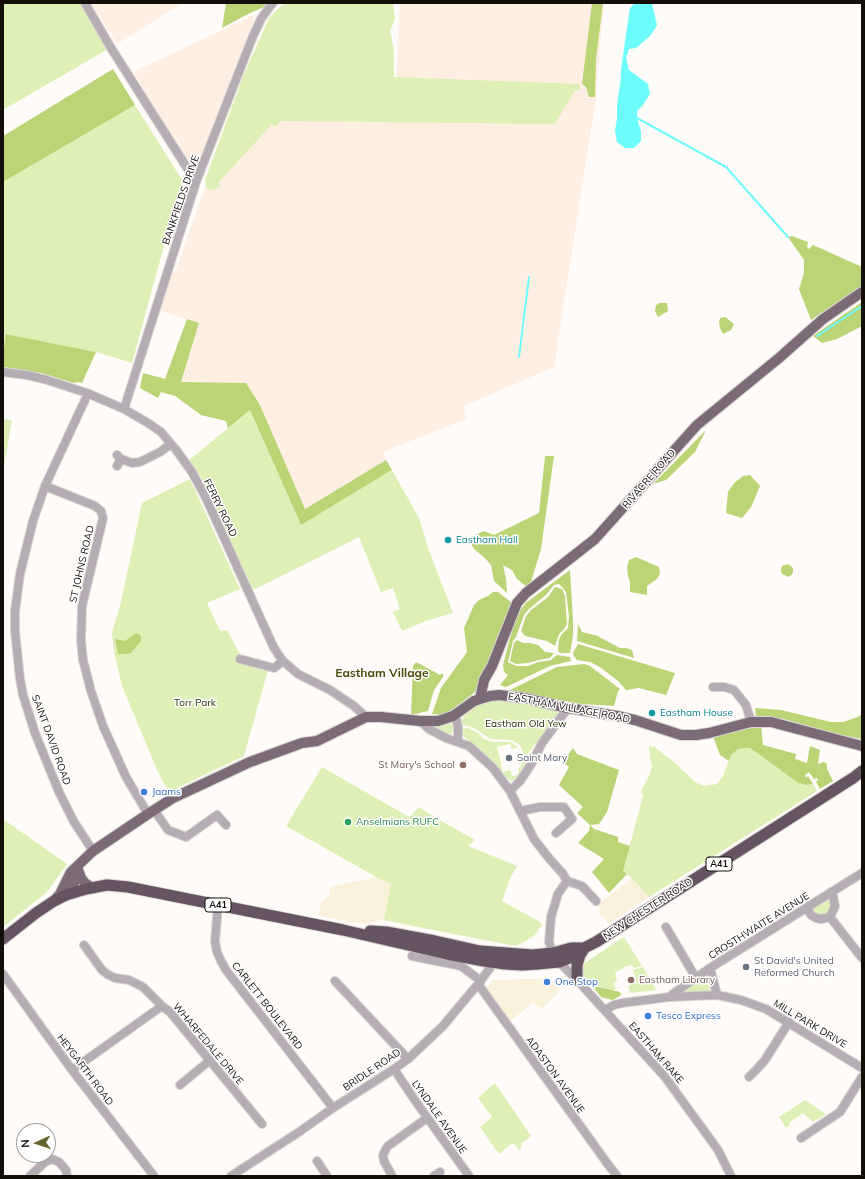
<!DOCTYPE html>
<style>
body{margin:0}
#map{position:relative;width:865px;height:1179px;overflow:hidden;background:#fffbf8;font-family:Mulish,sans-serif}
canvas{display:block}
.frame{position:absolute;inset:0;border:4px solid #140e09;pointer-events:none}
.north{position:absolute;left:16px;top:1123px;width:40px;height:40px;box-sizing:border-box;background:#fff;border:1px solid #a19f9d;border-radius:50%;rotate:267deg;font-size:11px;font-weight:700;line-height:16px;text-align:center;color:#140e09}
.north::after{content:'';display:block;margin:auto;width:14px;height:18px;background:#64622f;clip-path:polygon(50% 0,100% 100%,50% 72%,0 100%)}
</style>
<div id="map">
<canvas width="865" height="1179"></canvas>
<div class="frame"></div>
<div class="north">N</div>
</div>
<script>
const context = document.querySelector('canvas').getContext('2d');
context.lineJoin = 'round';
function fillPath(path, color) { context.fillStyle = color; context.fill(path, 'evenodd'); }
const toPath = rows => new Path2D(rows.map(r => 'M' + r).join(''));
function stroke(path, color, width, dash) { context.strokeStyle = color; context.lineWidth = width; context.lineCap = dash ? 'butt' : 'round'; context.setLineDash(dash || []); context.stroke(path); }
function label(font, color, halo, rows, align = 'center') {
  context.font = font + ' Mulish,sans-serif'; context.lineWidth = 3; context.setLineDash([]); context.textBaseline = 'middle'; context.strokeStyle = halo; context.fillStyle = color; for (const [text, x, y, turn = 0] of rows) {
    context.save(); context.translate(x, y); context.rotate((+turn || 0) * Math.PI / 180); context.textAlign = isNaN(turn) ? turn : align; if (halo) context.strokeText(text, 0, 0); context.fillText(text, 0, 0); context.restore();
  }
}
fillPath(toPath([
 [376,877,391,884,384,920,364,924,319,916,321,902,329,896,330,887],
 [632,878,649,897,608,924,604,917,602,918,599,912,600,911,597,905,612,894],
 [523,979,550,979,560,991,542,1009,533,1003,509,1022,486,988,493,980]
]), '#faf1db');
fillPath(toPath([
 [91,3,183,3,117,44],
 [400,3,604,3,595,104,554,367,464,406,466,419,383,452,386,460,305,509,260,405,181,382,199,323,158,310,170,272,175,273,244,74,396,80],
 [256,14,201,160,188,163,133,72]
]), '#ffefe2');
fillPath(toPath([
 [3,3,82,3,108,49,3,110],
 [284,3,393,3,395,19,390,31,394,50,394,77,580,84,580,90,575,90,555,124,281,121,275,127,272,124,218,183,221,186,215,189,209,190,206,186,205,180,244,74,269,18],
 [135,105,182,180,132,363,96,352,3,334,3,182],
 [250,410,301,525,392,470,419,518,428,548,453,613,426,621,402,631,393,612,400,609,393,588,381,592,359,537,253,590,201,477,188,461],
 [3,419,12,420,3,472],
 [190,479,240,589,207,603,220,631,227,630,241,656,268,670,244,756,179,787,170,795,157,770,122,686,114,652,112,633,121,602,142,503],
 [510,700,555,709,558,712,558,715,553,722,538,742,535,744,526,757,524,757,522,748,519,744,511,740,491,739,474,728,463,725,460,721,470,710,488,701],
 [450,723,453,725,453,728,452,733,449,734,437,730,437,726,445,725],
 [468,728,478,733,484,739,493,742,508,742,512,743,518,747,512,749,510,744,497,747,503,772,510,770,512,776,518,775,518,773,519,773,518,768,521,767,521,764,525,760,535,748,530,762,517,779,511,781,505,776,487,756,463,736,461,729],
 [649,746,655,747,674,762,695,782,704,786,717,784,723,776,731,755,738,749,745,748,750,748,771,763,798,783,807,785,813,784,817,791,649,897,632,878,623,871,643,796,641,791,651,772,652,765,650,758],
 [322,767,409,817,419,807,434,817,475,840,468,846,517,866,510,878,502,901,540,922,542,925,534,936,524,942,516,946,438,931,384,920,391,884,376,877,286,826],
 [3,819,67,864,47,892,3,927],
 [826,899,830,899,832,903,829,912,825,915,818,916,811,910,814,906],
 [624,937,642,966,634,968,632,965,623,967,623,969,615,972,617,981,614,983,616,989,612,990,595,985,591,985,583,974,582,971,583,965,586,962],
 [643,967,656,990,630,993,628,986,630,986,629,984,637,983,633,970],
 [704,975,707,976,710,990,709,991,680,992],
 [495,1083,531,1136,522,1143,520,1150,513,1143,499,1154,480,1127,492,1117,478,1098],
 [805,1100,826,1114,813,1122,803,1113,789,1123,790,1125,786,1128,779,1117]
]), '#def0b5');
fillPath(toPath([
 [226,3,268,3,262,8,248,14,222,28],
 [592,3,603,3,596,59,595,97,589,97,586,87,582,84],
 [113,69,135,105,3,182,3,136],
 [792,236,808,242,807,247,809,249,813,245,862,267,862,286,811,320,799,289,804,273,804,260,788,237],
 [862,302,862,326,837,339,822,343,813,336],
 [660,303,667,303,668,311,658,317,655,311,656,305],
 [725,317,734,324,731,330,723,334,720,328,719,322,720,318],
 [187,319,199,323,181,382,246,383,260,405,305,509,386,460,392,470,301,525,250,410,228,428,226,421,201,415,175,396,161,392,158,398,140,388,143,373,165,379],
 [5,334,96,352,82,383,78,382,74,383,41,373,3,367],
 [706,430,695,452,666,480,653,484],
 [545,456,554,456,541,549,531,582,527,587,517,579,512,570,503,565,506,579,507,593,494,581,491,565,485,558,474,549,468,538,484,531,494,535,539,513],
 [750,475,760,486,751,507,742,518,726,513,728,492,734,483,743,476],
 [636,557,659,567,660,574,657,579,647,586,647,595,630,592,630,582,628,576,627,567,629,560],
 [788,564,793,568,793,573,789,577,782,574,781,571,782,566],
 [570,570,573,620,573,635,570,653,560,653,558,651,559,639,562,634,568,628,569,617,566,592,562,587,559,584,554,585,546,595,529,609,524,615,516,637,513,641,508,662,516,666,529,666,538,662,551,660,557,655,570,657,571,661,550,666,506,687,500,685,508,675,504,672,503,665,516,615,527,602],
 [555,587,562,589,565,596,567,624,564,629,559,634,555,646,547,641,525,636,521,631,526,616,531,610,548,597],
 [493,592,498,592,512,603,494,657,475,692,449,712,441,715,432,714,441,688,467,652,464,628,474,605,479,600,488,596],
 [578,624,582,632,598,636,601,638,620,648,626,648,632,650,634,658,577,641],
 [136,633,140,635,141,637,141,641,131,653,125,654,118,654,115,639,125,641],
 [517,640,523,643,530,643,538,645,545,652,554,653,550,658,539,660,528,663,516,664,510,661,514,643],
 [578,644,675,673,666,695,639,688,626,690,618,681,600,667,590,662,577,660,574,656,573,653],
 [416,662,440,675,443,673,443,677,434,690,428,711,411,715,413,666],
 [584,664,590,666,620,689,618,691,614,706,582,704,553,699,523,695,508,691,557,667],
 [755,708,781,710,831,722,843,722,858,717,862,714,862,739,836,734,784,719,756,718],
 [761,726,763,745,796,754,795,759,807,763,810,746,820,750,818,764,824,762,827,764,827,769,833,781,820,789,816,782,818,780,817,778,814,779,809,772,805,775,806,778,808,776,813,784,807,785,798,783,771,763,750,748,745,748,738,749,731,755,729,761,720,755,713,736],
 [573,748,577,754,619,770,607,812,599,824,590,825,594,829,618,837,618,842,630,846,623,871,627,874,609,893,592,872,604,859,578,843,589,831,590,825,577,813,583,807,559,785,569,767,563,762],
 [593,987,599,987,620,992,621,995,613,1000,608,999,601,997]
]), '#bad476');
fillPath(toPath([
 [635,3,652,4,657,25,651,35,636,48,629,49,626,58,629,70,648,84,650,94,643,105,637,111,637,118,641,131,641,141,634,148,625,148,617,142,615,131,617,118,617,105,621,78,621,69,630,8]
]), '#6dfcfc');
stroke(toPath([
 [637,118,726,167,788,237],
 [817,336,862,306],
 [519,357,529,277]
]), '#6dfcfc', 2);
const minor = toPath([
 [85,3,111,48,196,182],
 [3,372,27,375,47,380,87,393,124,409,148,423,161,432,177,451,192,472,206,498,273,646,278,654,283,661,298,674,330,690,354,706,366,717],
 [85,400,45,486,33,521,20,574,15,611,15,631,20,679,23,695,35,733,59,792,74,822,93,851],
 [124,409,196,182,253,36,261,19,271,5,273,3],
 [117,455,121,459,132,463,140,462,160,452,171,444],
 [117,466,121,459],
 [45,486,95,506,101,511,103,518,82,606,81,640,83,660,91,691,103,726,126,777,148,814],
 [240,659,274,668,283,661],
 [713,687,724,687,734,690,746,705,751,722],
 [455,715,458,727,458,742],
 [420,721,429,729,446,738,469,746,493,768,510,791,534,839,548,857,563,874,567,881,558,894,551,917,549,942,553,953,559,962,578,981,665,1077,718,1150,731,1176],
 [510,791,520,781,532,763,542,743,568,708],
 [154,810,168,830,186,837,217,815,226,825],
 [520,811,540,807,564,807,572,819,556,833],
 [567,881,582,886,596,901],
 [218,905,215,942,217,952,221,961,226,970,333,1108],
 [807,908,811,915,816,918,821,919,830,917,835,906,833,896,831,892],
 [830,917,862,958],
 [666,927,696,978],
 [84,945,102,970,107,974,115,978,129,980,143,987,162,1006],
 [412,956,461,966,481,981],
 [710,968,717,995],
 [3,974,72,1070,154,1176],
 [335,981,408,1059],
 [478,984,607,1163,617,1176],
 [669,997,677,991,710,968,862,873],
 [605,1010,614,1005,622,1003,669,997,717,995,741,1000,766,1009,862,1068],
 [394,1069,414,1099,469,1176],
 [72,1070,162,1006,170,1012,262,1124],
 [749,1077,757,1069,765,1060,789,1022],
 [180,1085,209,1061],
 [801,1138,840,1112,862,1077],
 [317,1161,327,1176],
 [30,1176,45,1162,52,1159,59,1162,66,1170,67,1176],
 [231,1176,299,1132,333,1108,394,1069,408,1059,443,1026,478,984,490,968,494,959],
 [392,1176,384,1161,383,1155,386,1149,388,1146,427,1118],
 [434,1176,440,1172]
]);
const major = toPath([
 [480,699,484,680,492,666,517,603,526,593,595,539,697,425,779,358,823,319,862,292],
 [77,867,81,878,85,883,92,888],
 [70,894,73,888,77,867],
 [54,901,60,894,71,872,93,851,148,814,173,798,250,762,302,743,317,741,366,717,381,717,420,721,438,721,453,716,474,701,480,699,490,696,499,695,524,698,568,708,617,716,635,720,681,735,696,735,709,733,751,722,771,722,862,746]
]);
const highway = toPath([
 [370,931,386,932,435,941,480,951,519,954,533,955,553,953,571,948,584,948],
 [3,939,36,913,54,901,66,895,86,889,107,885,128,887,343,930,447,954,484,961,505,964,522,965,538,964,559,962,572,957,584,948,596,942,853,778,862,771],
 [577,980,577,965,580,955,584,949]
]);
stroke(minor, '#d9d5d2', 10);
stroke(major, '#d9d5d2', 12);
stroke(highway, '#d9d5d2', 13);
stroke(minor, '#b5adb3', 8);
stroke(major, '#7a6b77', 10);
stroke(highway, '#655462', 11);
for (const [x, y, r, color] of [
 [448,540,4,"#0f9aa8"],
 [652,713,4,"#0f9aa8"],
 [509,758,4,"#6b7280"],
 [463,765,4,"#8d6e63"],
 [144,792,4,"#3f7fe0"],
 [348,822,4,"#2e9e5b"],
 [746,967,4,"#6b7280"],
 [631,980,4,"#8d6e63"],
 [547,982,4,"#3f7fe0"],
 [648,1016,4,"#3f7fe0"]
]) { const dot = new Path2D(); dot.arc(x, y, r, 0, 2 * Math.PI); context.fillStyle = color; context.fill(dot); stroke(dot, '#fff', 1.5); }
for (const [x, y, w] of [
 [719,864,26],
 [218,905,26]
]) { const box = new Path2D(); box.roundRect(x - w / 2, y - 7, w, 14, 3); context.fillStyle = '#fff'; context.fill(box); stroke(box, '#140e09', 1); }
label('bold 9px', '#140e09', null, [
 ["A41",719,864],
 ["A41",218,905]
]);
label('10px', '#140e09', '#fff', [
 ["BANKFIELDS DRIVE",181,200,-71],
 ["RIVACRE ROAD",649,479,-49],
 ["FERRY ROAD",220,508,64],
 ["ST JOHNS ROAD",82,564,-77],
 ["EASTHAM VILLAGE ROAD",569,708,11],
 ["SAINT DAVID ROAD",51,740,70],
 ["NEW CHESTER ROAD",648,909,-33],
 ["CROSTHWAITE AVENUE",759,926,-32],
 ["CARLETT BOULEVARD",267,1006,52],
 ["MILL PARK DRIVE",810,1024,31],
 ["WHARFEDALE DRIVE",208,1044,50],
 ["EASTHAM RAKE",656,1053,49],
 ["HEYGARTH ROAD",85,1070,53],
 ["BRIDLE ROAD",372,1070,-34],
 ["ADASTON AVENUE",555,1075,54],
 ["LYNDALE AVENUE",439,1117,55]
]);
label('10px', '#0d838f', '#fff', [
 ["Eastham Hall",456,540],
 ["Eastham House",660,713]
], 'left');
label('10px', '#262f07', '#fff', [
 ["Torr Park",195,703],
 ["Eastham Old Yew",526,724]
]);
label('10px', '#5b616d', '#fff', [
 ["Saint Mary",517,758],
 ["St David's United",754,961],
 ["Reformed Church",754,973]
], 'left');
label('10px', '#785e54', '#fff', [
 ["St Mary's School",455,765],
 ["Eastham Library",639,980,"left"]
], 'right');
label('10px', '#366cbe', '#fff', [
 ["Jaams",152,792],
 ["One Stop",555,982],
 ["Tesco Express",656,1016]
], 'left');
label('10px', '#27864d', '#fff', [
 ["Anselmians RUFC",356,822]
], 'left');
label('bold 12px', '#4c4908', '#fff', [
 ["Eastham Village",382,673]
]);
</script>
